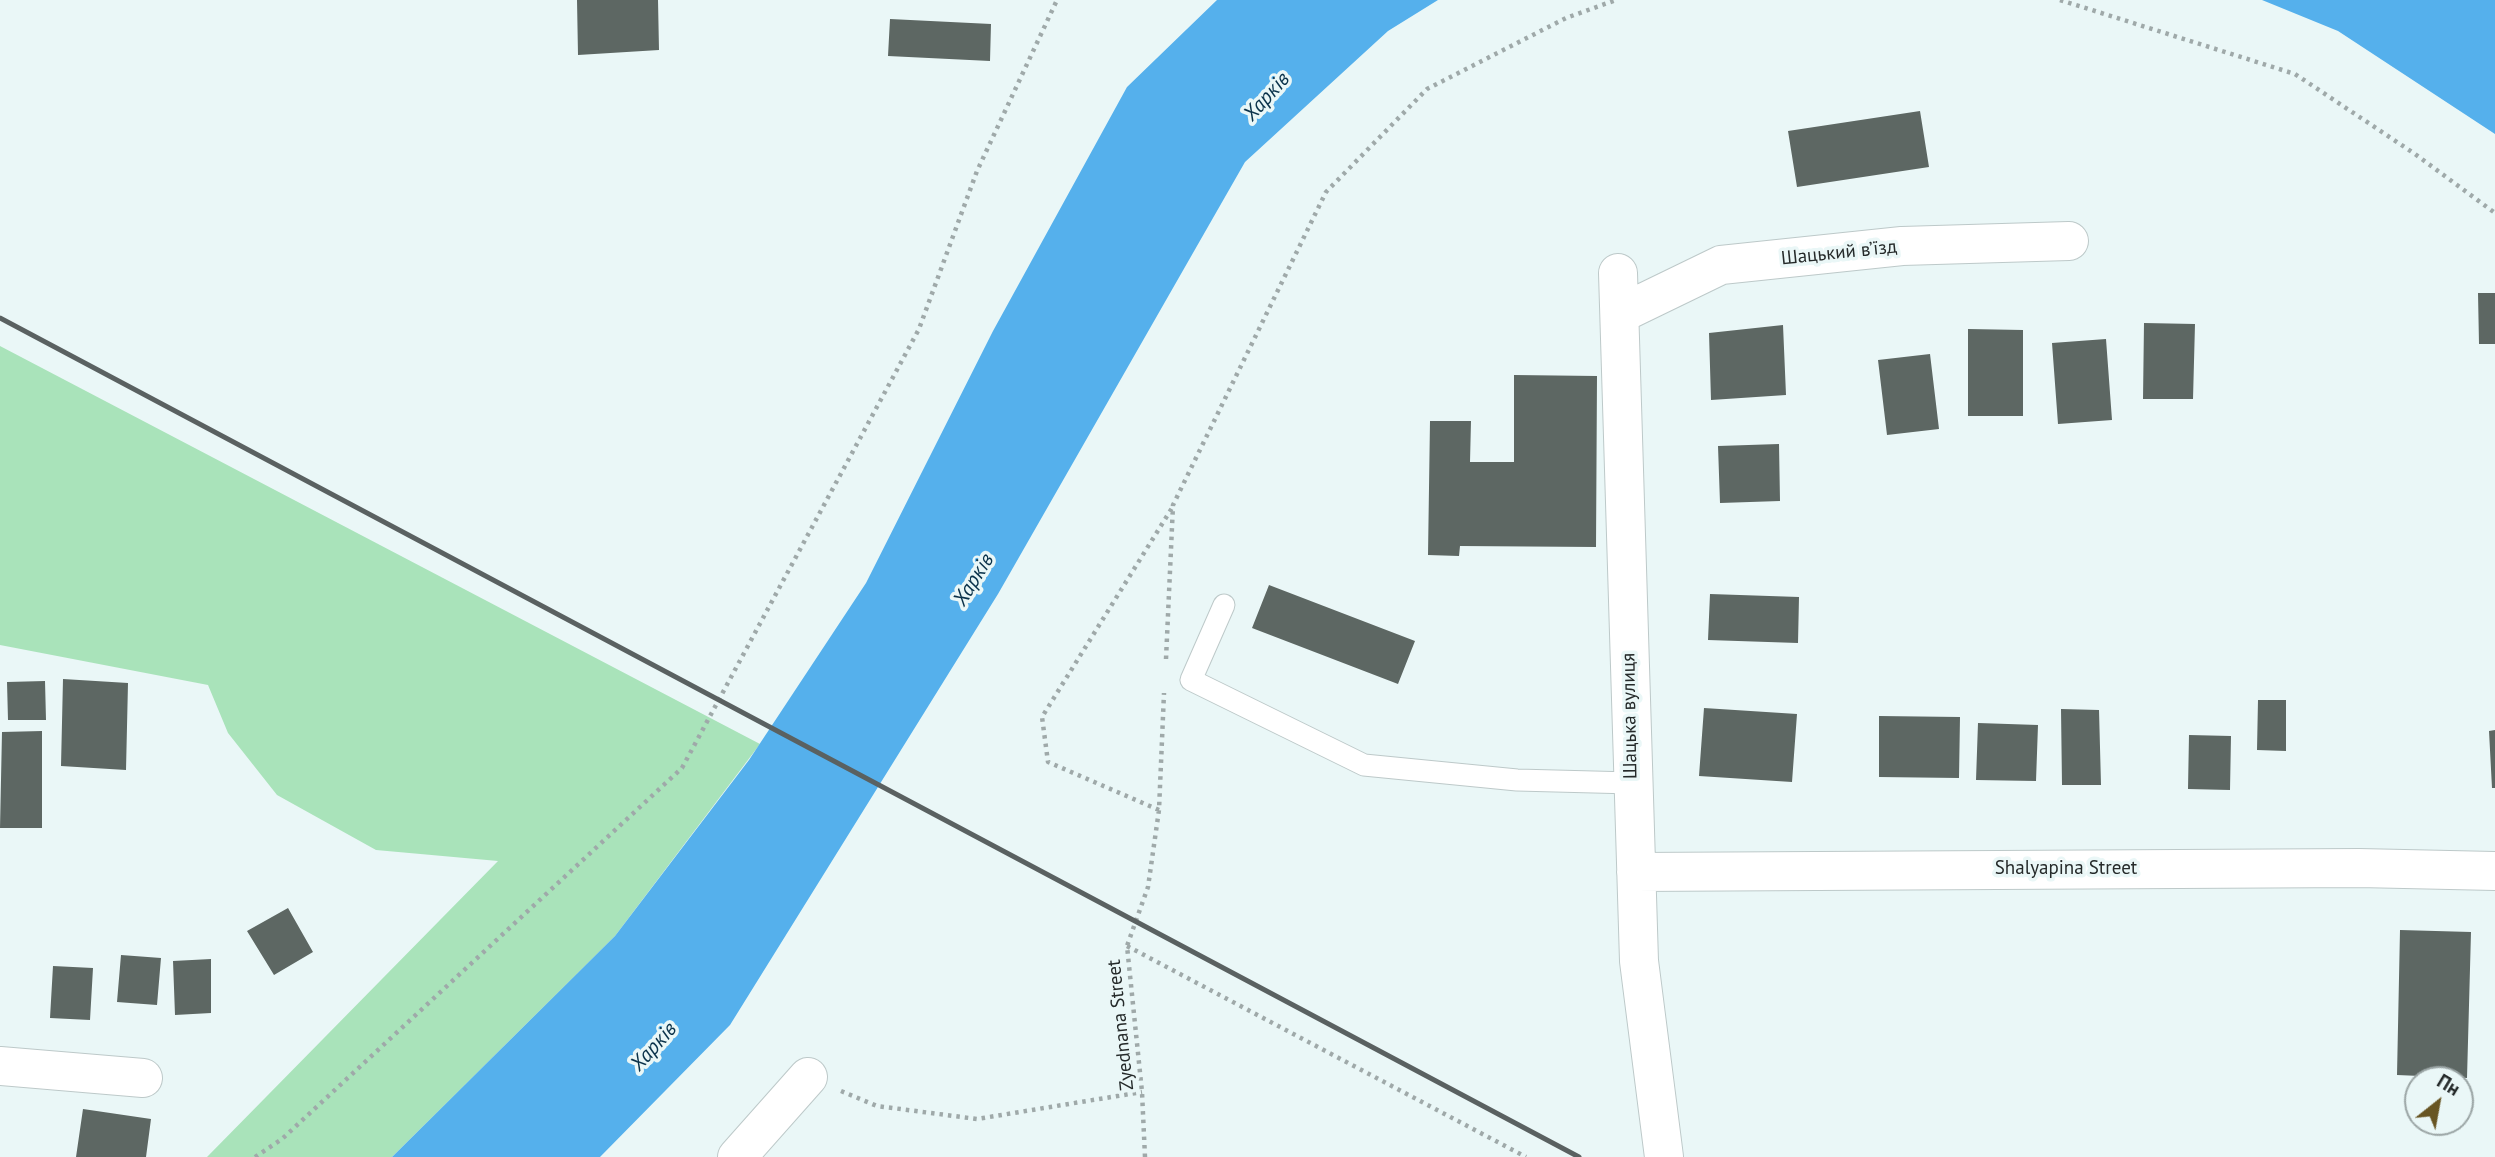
<!DOCTYPE html>
<meta charset="utf-8">
<style>
body{margin:0}
#map{position:relative;width:2495px;height:1157px;overflow:hidden;background:#eaf7f7;font-family:"PT Sans",sans-serif}
canvas{display:block}
.north{position:absolute;left:2404px;top:1066px;width:70px;height:70px;box-sizing:border-box;background:#eaf7f7;border:2px solid #9ba5a5;border-radius:50%;rotate:31deg;font-size:19px;font-weight:700;line-height:28px;text-align:center;color:#252a2a}
.north::after{content:'';display:block;margin:auto;width:24px;height:32px;background:#685523;clip-path:polygon(50% 0,100% 100%,50% 72%,0 100%)}
</style>
<div id="map">
<canvas width="2495" height="1157"></canvas>
<div class="north">Пн</div>
</div>
<script>
const context = document.querySelector('canvas').getContext('2d');
context.lineJoin = 'round';
function fillPath(path, color) { context.fillStyle = color; context.fill(path, 'evenodd'); }
const toPath = rows => new Path2D(rows.map(r => 'M' + r).join(''));
function stroke(path, color, width, dash) { context.strokeStyle = color; context.lineWidth = width; context.lineCap = dash ? 'butt' : 'round'; context.setLineDash(dash || []); context.stroke(path); }
function label(font, color, halo, rows, align = 'center') {
  context.font = font + ' "PT Sans",sans-serif'; context.lineWidth = 7; context.setLineDash([]); context.textBaseline = 'middle'; context.strokeStyle = halo; context.fillStyle = color; for (const [text, x, y, turn = 0] of rows) {
    context.save(); context.translate(x, y); context.rotate((+turn || 0) * Math.PI / 180); context.textAlign = isNaN(turn) ? turn : align; if (halo) context.strokeText(text, 0, 0); context.fillText(text, 0, 0); context.restore();
  }
}
fillPath(toPath([
 [0,346,760,744,615,936,392,1157,207,1157,498,861,376,850,277,795,228,733,208,685,0,645]
]), '#a9e3ba');
fillPath(toPath([
 [1217,0,1438,0,1388,31,1245,162,998,594,730,1025,600,1157,392,1157,615,936,749,760,866,583,993,331,1127,87],
 [2262,0,2495,0,2495,134,2338,31]
]), '#55b0ec');
fillPath(toPath([
 [577,0,658,0,659,50,578,55],
 [890,19,991,24,990,61,888,56],
 [1920,111,1929,167,1797,187,1788,131],
 [2478,293,2495,293,2495,344,2479,344],
 [2144,323,2195,324,2193,399,2143,399],
 [1783,325,1786,395,1711,400,1709,333],
 [1968,329,2023,330,2023,416,1968,416],
 [2106,339,2112,420,2058,424,2052,343],
 [1930,354,1939,429,1887,435,1878,360],
 [1514,375,1597,376,1596,547,1460,546,1459,556,1428,555,1430,421,1471,421,1470,462,1514,462],
 [1779,444,1780,501,1720,503,1718,446],
 [1269,585,1415,641,1398,684,1252,628],
 [1710,594,1799,597,1798,643,1708,640],
 [63,679,128,683,126,770,61,766],
 [45,681,46,720,8,720,7,682],
 [2258,700,2286,700,2286,751,2257,750],
 [1704,708,1797,714,1792,782,1699,776],
 [2061,709,2099,710,2101,785,2062,785],
 [1879,716,1960,717,1959,778,1879,777],
 [1978,723,2038,725,2036,781,1976,780],
 [2495,730,2495,788,2492,788,2489,731],
 [42,731,42,828,0,828,2,732],
 [2189,735,2231,736,2230,790,2188,789],
 [288,908,313,952,274,975,247,931],
 [2400,930,2471,932,2467,1078,2397,1075],
 [121,955,161,958,157,1005,117,1002],
 [211,959,211,1013,175,1015,173,961],
 [53,966,93,968,90,1020,50,1018],
 [83,1109,151,1119,146,1157,76,1157]
]), '#5d6763');
const service = toPath([
 [1224,605,1191,680,1364,765,1517,780,1632,783]
]);
const minor = toPath([
 [1618,273,1639,961,1664,1157],
 [1620,314,1721,265,1902,246,2069,241],
 [1636,872,2359,868,2495,871],
 [0,1066,143,1078],
 [737,1157,808,1077]
]);
stroke(service, '#bdc9c9', 23);
stroke(minor, '#bdc9c9', 40);
stroke(toPath([
 [2060,0,2295,74,2415,154,2495,213],
 [1166,659,1173,505,1326,192,1427,89,1566,18,1616,0],
 [1159,810,1048,762,1042,717,1172,508],
 [1127,946,1526,1157],
 [841,1091,877,1106,977,1119,1142,1092],
 [255,1157,282,1139,682,768,919,329,977,171,1057,0],
 [1145,1157,1142,1092,1127,946,1148,887,1159,810,1164,693]
]), '#9fa9a9', 4.5, [3.5, 5]);
stroke(service, '#fff', 21);
stroke(minor, '#fff', 38);
stroke(toPath([
 [0,318,1579,1157]
]), '#5a6161', 5);
label('19px', '#252a2a', '#eaf7f7', [
 ["Шацький в’їзд",1839,253,-6],
 ["Шацька вулиця",1630,716,-91],
 ["Shalyapina Street",2066,869],
 ["Zyednana Street",1121,1025,-96]
]);
label('italic 21px', '#0a324a', '#eaf7f7', [
 ["Харків",1267,97,-48],
 ["Харків",974,580,-58],
 ["Харків",654,1047,-48]
]);
</script>
